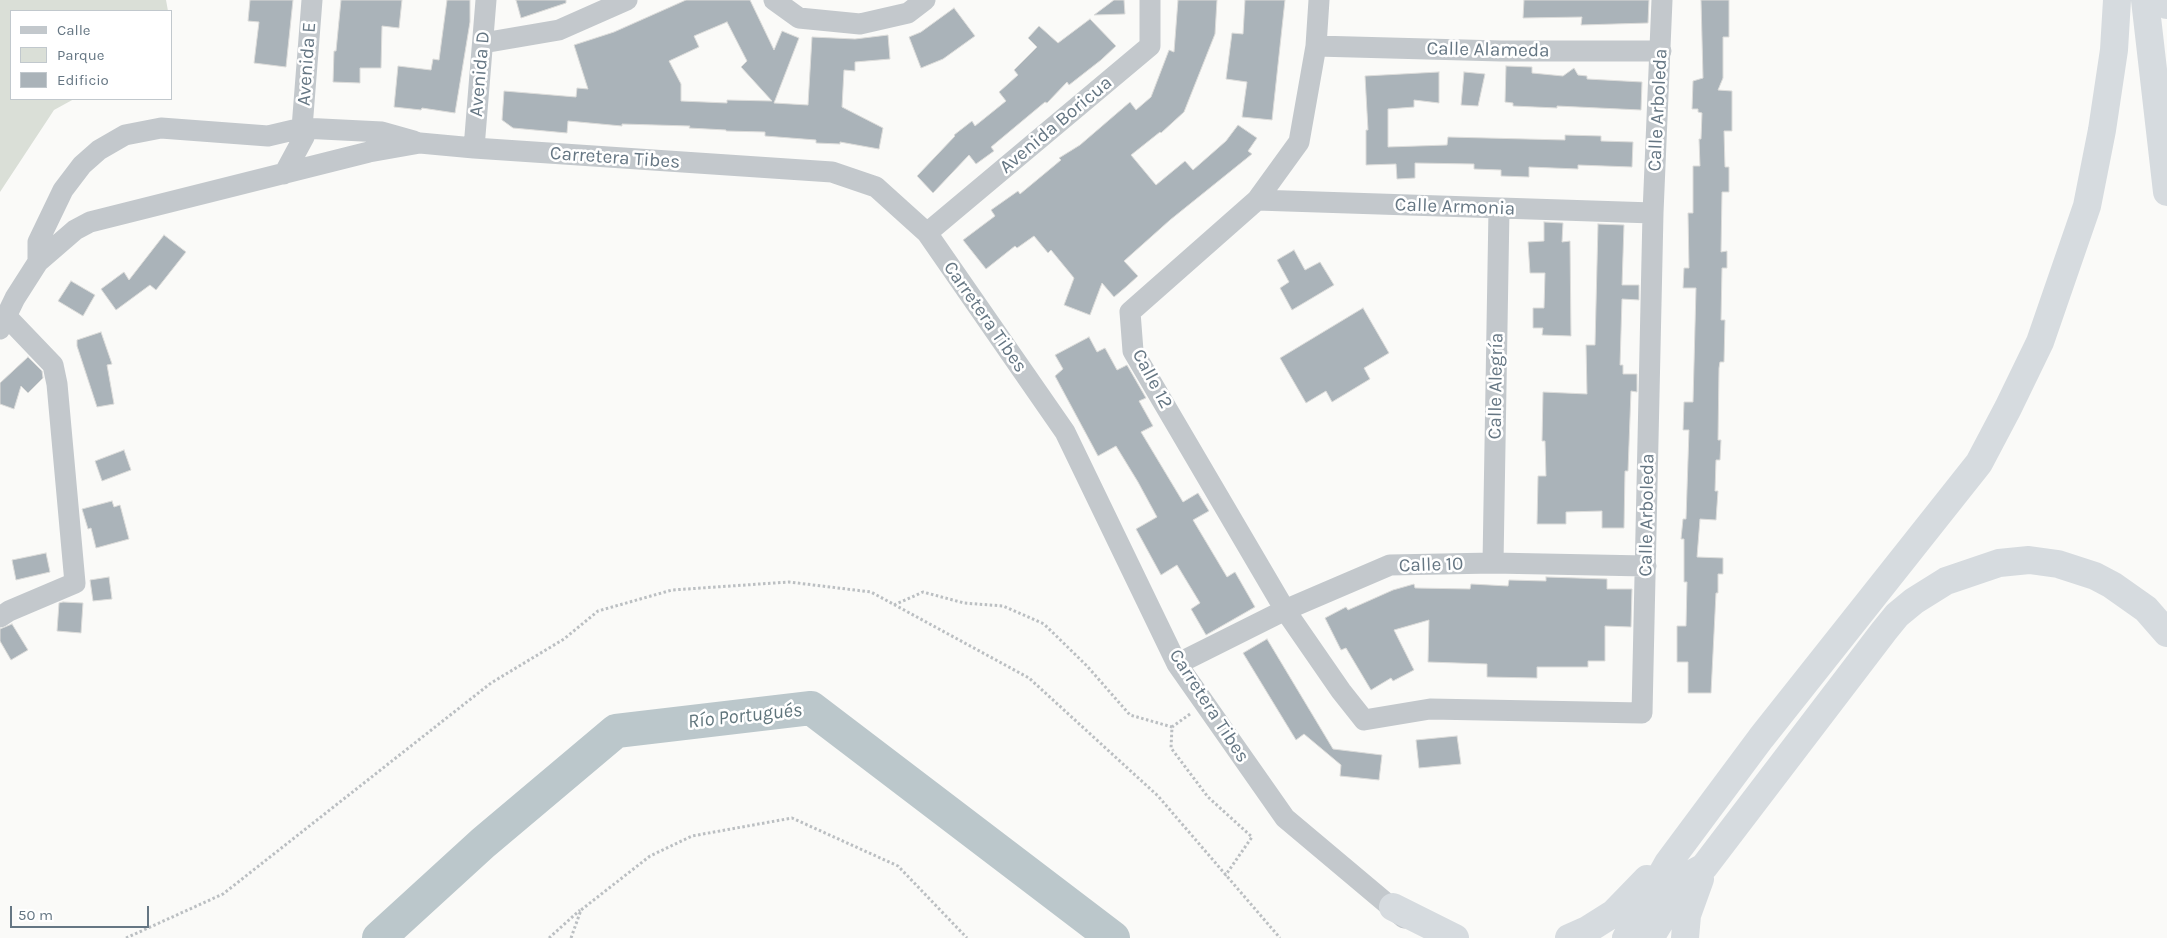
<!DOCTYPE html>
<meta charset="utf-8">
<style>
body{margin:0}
#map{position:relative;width:2167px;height:938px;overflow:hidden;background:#fafaf8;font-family:Karla,sans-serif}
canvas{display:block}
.legend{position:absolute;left:10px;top:10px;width:162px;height:90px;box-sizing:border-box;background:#fff;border:1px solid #c1c8cd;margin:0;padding:6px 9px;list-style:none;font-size:15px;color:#657683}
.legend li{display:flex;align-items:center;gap:10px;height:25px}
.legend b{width:25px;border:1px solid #c1c8cd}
.scale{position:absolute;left:10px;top:906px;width:139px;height:22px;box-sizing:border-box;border:2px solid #657683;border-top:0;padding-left:6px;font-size:15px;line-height:18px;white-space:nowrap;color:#657683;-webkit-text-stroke:4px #fff;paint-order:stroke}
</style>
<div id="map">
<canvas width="2167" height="938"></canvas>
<ul class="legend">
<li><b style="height:6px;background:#c3c8cc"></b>Calle</li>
<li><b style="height:14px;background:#dadfd7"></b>Parque</li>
<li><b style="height:14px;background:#aab3b9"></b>Edificio</li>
</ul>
<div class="scale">50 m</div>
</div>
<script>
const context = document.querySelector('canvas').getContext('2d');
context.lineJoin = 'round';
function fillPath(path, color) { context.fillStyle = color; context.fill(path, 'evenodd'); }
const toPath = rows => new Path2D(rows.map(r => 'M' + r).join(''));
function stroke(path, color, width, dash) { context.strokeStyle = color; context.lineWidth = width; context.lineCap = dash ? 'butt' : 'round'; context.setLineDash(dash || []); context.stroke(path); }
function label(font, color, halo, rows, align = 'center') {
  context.font = font + ' Karla,sans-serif'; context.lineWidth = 5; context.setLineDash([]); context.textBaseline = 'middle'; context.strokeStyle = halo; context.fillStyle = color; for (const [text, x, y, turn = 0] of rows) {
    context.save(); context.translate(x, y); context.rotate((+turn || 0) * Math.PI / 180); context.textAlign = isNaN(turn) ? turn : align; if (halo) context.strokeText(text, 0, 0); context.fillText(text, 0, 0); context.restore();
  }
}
fillPath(toPath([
 [0,0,166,0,168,11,11,11,11,99,74,99,54,110,0,192]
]), '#dadfd7');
stroke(toPath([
 [379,938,483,843,616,731,811,708,1113,938]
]), '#bbc7cb', 34);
const building = toPath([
 [250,0,293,0,286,67,254,63,259,22,248,21,250,0],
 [341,0,402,0,399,28,382,26,381,68,360,68,360,83,333,82,334,51,336,51,341,0],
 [447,0,470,0,470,22,455,113,422,108,421,110,394,107,398,66,431,70,433,59,439,60,447,0],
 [516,0,566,0,566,3,521,18,516,0],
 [686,0,750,0,774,50,782,31,799,38,774,103,808,105,812,37,855,39,888,35,890,59,855,62,855,71,844,70,842,107,883,128,879,149,840,142,840,144,816,143,816,140,765,136,765,132,726,131,726,130,689,128,690,126,622,124,622,126,568,121,567,133,513,128,502,120,504,91,576,97,577,88,588,89,574,45,614,32,686,0],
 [727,22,747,61,741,67,772,101,727,100,727,103,681,101,681,84,669,61,699,47,694,36,727,22],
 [1114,0,1124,0,1125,14,1094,15,1114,0],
 [1178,0,1217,0,1215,34,1184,112,1161,133,1160,132,1131,155,1156,185,1185,161,1193,170,1226,141,1238,125,1257,138,1248,151,1252,154,1170,220,1124,261,1138,276,1127,286,1114,297,1102,283,1090,315,1064,305,1074,278,1051,250,1048,253,1034,236,1017,248,1015,246,986,269,963,240,995,216,991,210,1018,191,1020,194,1061,160,1059,158,1080,145,1130,102,1136,110,1151,97,1169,50,1174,52,1178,0],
 [1245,0,1285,0,1272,120,1242,117,1247,82,1226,79,1232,33,1243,34,1245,0],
 [1524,0,1649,0,1648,23,1581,25,1582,17,1523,18,1524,0],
 [1701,0,1729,0,1729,37,1723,37,1723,78,1718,90,1732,91,1732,131,1724,131,1725,167,1729,167,1729,192,1722,192,1721,252,1727,251,1727,268,1722,268,1721,320,1725,320,1724,362,1720,362,1719,368,1718,440,1721,440,1720,460,1716,460,1715,491,1718,491,1716,520,1700,519,1697,557,1723,558,1723,574,1718,574,1718,593,1716,593,1711,693,1688,693,1688,662,1677,662,1677,626,1686,626,1687,582,1684,582,1684,539,1681,539,1683,519,1686,519,1689,430,1683,430,1684,402,1693,402,1696,288,1683,288,1684,268,1689,268,1688,213,1693,213,1693,166,1700,166,1699,139,1701,139,1702,113,1698,112,1698,109,1692,109,1693,81,1703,78,1701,0],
 [954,8,975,36,943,59,921,68,909,37,921,32,954,8],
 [1090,19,1116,46,1101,60,1069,85,1067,82,1047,103,1045,102,991,147,994,151,976,164,969,155,933,193,917,176,955,136,954,135,972,121,975,126,1006,101,999,92,1018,75,1014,70,1037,47,1028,38,1039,26,1058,43,1090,19],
 [1506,66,1532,67,1532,73,1563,76,1574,68,1578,75,1587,76,1587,79,1642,82,1641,110,1557,106,1557,108,1513,106,1513,103,1505,102,1506,66],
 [1439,72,1439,103,1414,100,1414,107,1388,109,1388,147,1447,145,1448,137,1565,140,1565,135,1601,136,1601,141,1633,142,1632,167,1578,165,1578,169,1529,167,1529,177,1501,176,1501,170,1474,169,1474,164,1415,163,1415,178,1397,179,1396,164,1366,165,1366,130,1368,130,1365,76,1439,72],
 [1464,72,1485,74,1478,106,1461,105,1464,72],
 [1544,222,1563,223,1562,242,1570,241,1571,336,1542,335,1543,328,1533,328,1533,308,1544,308,1545,273,1530,273,1528,242,1544,241,1544,222],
 [1598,224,1624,225,1622,285,1639,285,1639,300,1622,299,1620,365,1623,365,1623,374,1637,374,1637,392,1631,391,1628,471,1625,471,1624,528,1602,528,1602,511,1566,512,1566,524,1537,524,1538,476,1546,476,1545,441,1542,441,1543,392,1587,394,1586,345,1595,345,1598,224],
 [164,235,186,252,156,290,150,285,116,310,101,289,124,272,129,280,164,235],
 [1294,250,1305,270,1320,262,1334,285,1292,310,1280,288,1289,282,1277,260,1294,250],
 [71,281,95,295,83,316,58,301,71,281],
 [1363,308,1389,353,1364,368,1370,379,1332,402,1326,391,1306,403,1280,358,1363,308],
 [101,332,112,364,107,365,114,404,97,407,77,346,77,340,101,332],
 [1089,337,1097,352,1105,348,1117,370,1127,365,1146,398,1139,401,1153,426,1141,432,1183,502,1198,493,1209,511,1193,520,1227,577,1235,572,1255,607,1206,635,1191,609,1200,603,1177,565,1161,575,1136,529,1157,517,1138,482,1116,446,1098,456,1055,376,1063,369,1055,355,1089,337],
 [28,357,42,371,43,378,28,393,21,386,14,409,0,404,0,383,28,357],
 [124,450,131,470,102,481,95,461,124,450],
 [112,501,114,507,120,505,129,539,96,548,91,528,88,529,82,509,112,501],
 [46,553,50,572,16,580,12,560,46,553],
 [109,577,112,599,93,601,90,580,109,577],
 [1546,577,1607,579,1607,589,1632,589,1631,627,1605,626,1605,661,1588,661,1588,667,1537,667,1537,678,1487,677,1487,664,1428,662,1429,620,1394,630,1414,670,1393,681,1391,678,1371,690,1346,648,1341,650,1325,618,1346,607,1348,610,1393,590,1414,584,1415,588,1470,589,1471,584,1508,586,1509,580,1546,581,1546,577],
 [63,602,83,603,81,633,57,631,59,603,63,602],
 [12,624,28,650,11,660,0,641,0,629,12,624],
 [1267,639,1333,749,1382,755,1379,780,1340,776,1341,765,1304,734,1296,740,1243,653,1267,639],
 [1457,736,1461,764,1419,768,1416,740,1457,736]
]);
fillPath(building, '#aab3b9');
stroke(building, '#dcdcda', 1);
stroke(toPath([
 [894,605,923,592,964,603,1003,606,1044,624,1087,666,1130,715,1172,727],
 [1190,714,1172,727,1171,748,1208,797,1252,837,1225,876],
 [126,938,223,894,491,683,564,639,598,611,672,590,789,582,871,592,1029,678,1158,796,1280,938],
 [549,938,580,910],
 [571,938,581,910,650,856,692,836,792,818,898,866,967,938]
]), '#bbbfc2', 3, [2.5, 2.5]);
stroke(toPath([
 [774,0,799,18,860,24,908,13,925,0],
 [1319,0,1316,46,1299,142,1257,200,1130,312,1133,351,1285,610,1341,691,1364,720,1430,709,1642,713,1653,213,1662,0],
 [483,43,559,30,627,0],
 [1316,46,1501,51,1661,51],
 [474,148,486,0],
 [284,174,304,137,302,128,312,0],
 [1257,200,1653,213],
 [927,233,1150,46,1150,0],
 [38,262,38,242,63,190,82,165,99,150,125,135,161,128,268,136,302,128,382,132,414,141],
 [0,329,15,298,38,262,75,230,90,222,369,152,420,143,474,148,832,172,876,187,927,233,1065,432,1177,664,1285,818,1404,918],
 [1493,563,1499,209],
 [0,617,9,611,75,583,57,384,53,365,7,317],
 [1177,664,1285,610,1390,565,1493,563,1646,566]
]), '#c3c8cc', 21);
stroke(toPath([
 [2145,0,2167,192],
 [2166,0,2167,5],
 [1393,907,1455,938],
 [1569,938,1587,930,1614,913,1647,879],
 [1626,938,1668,863,1761,738,1979,463,2008,408,2040,342,2087,206,2102,130,2114,50,2117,0],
 [1650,938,1669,907,1695,872,1704,867,1884,631,1897,615,1914,601,1946,581,1999,563,2029,560,2058,564,2095,576,2112,585,2146,609,2167,633],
 [1685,938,1687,915,1700,879]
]), '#d6dbdf', 28);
label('19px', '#657683', '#fff', [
 ["Calle Alameda",1488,50,1],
 ["Avenida E",307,64,-86],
 ["Avenida D",480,74,-85],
 ["Calle Arboleda",1658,110,-87],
 ["Avenida Boricua",1056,125,-40],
 ["Carretera Tibes",615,158,4],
 ["Calle Armonia",1455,207,2],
 ["Carretera Tibes",985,317,55],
 ["Calle 12",1152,379,62],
 ["Calle Alegría",1496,386,-89],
 ["Calle Arboleda",1647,515,-89],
 ["Calle 10",1431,565,-2],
 ["Carretera Tibes",1209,706,57]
]);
label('italic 20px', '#60757c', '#fff', [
 ["Río Portugués",745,716,-6]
]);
</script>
